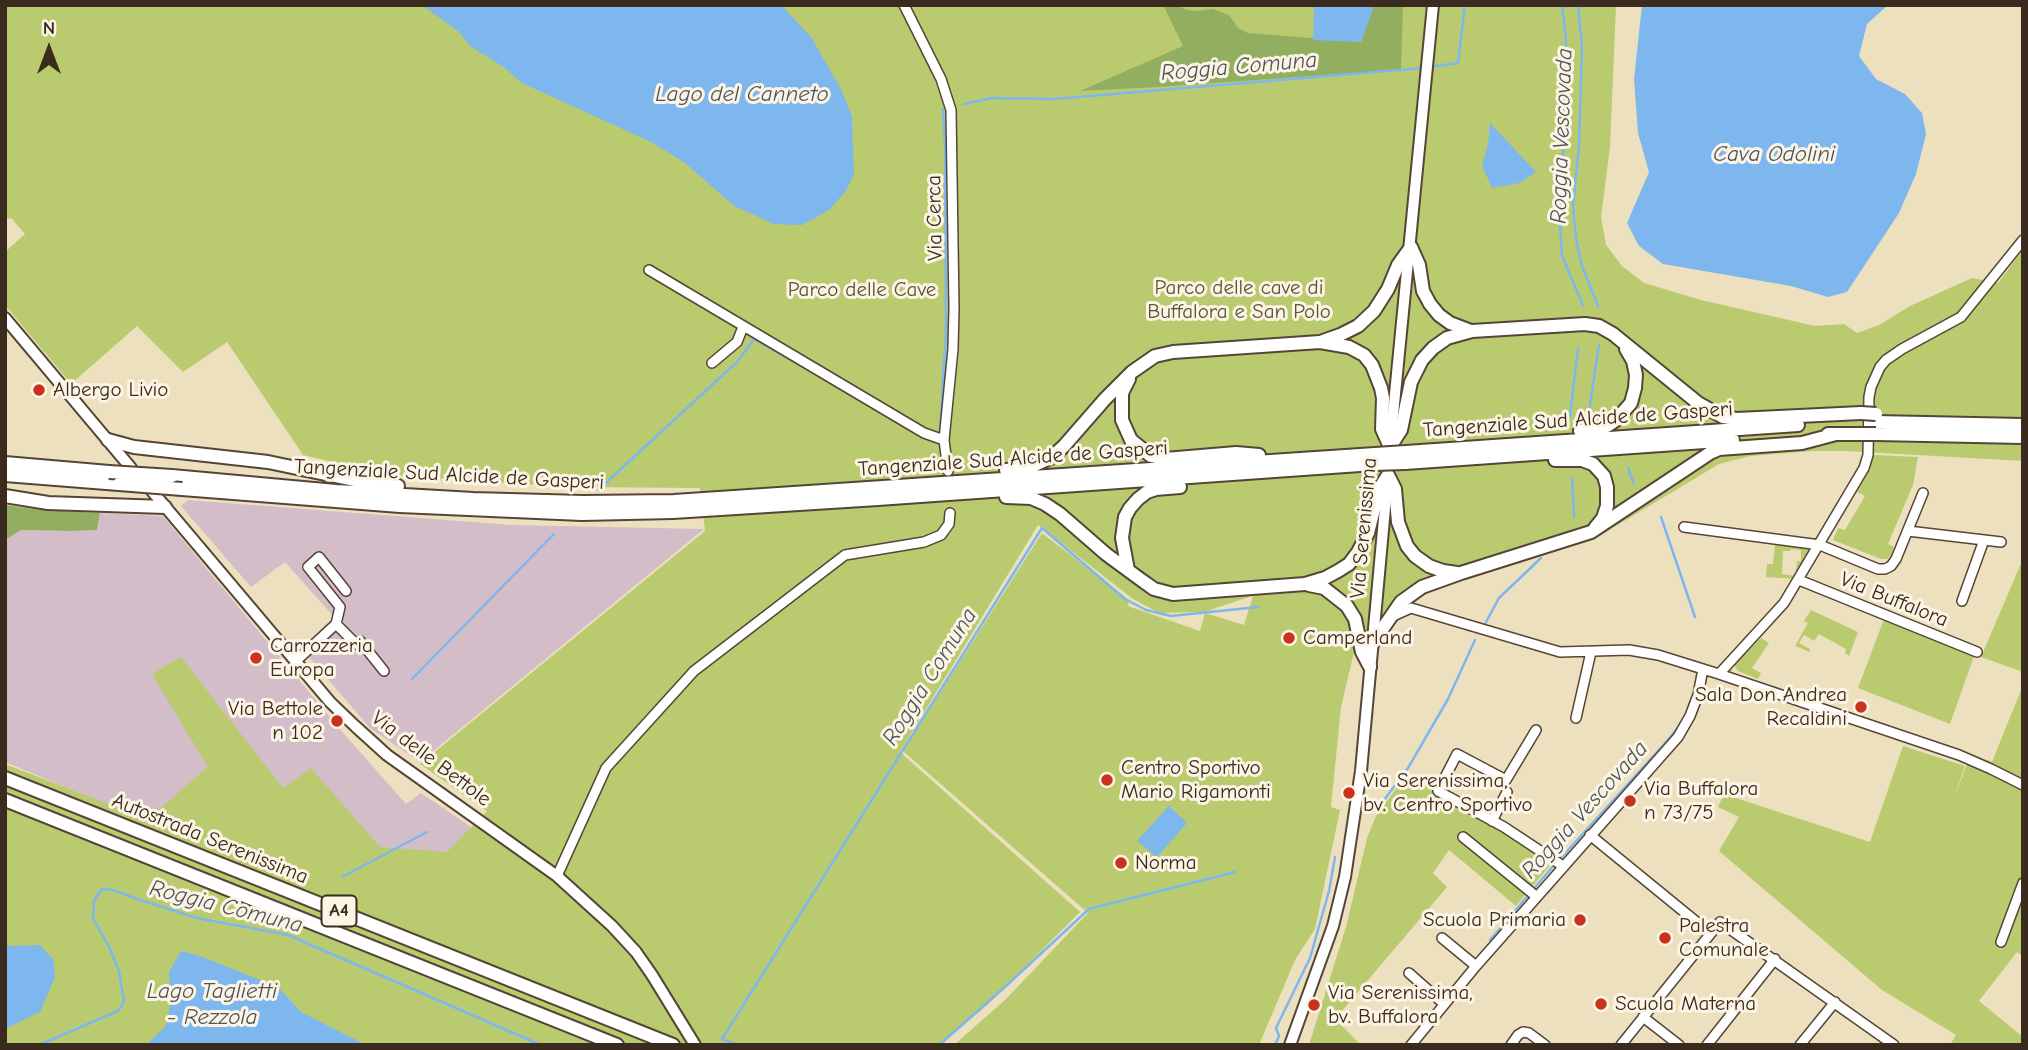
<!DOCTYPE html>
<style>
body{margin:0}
#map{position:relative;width:2028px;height:1050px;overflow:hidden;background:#ede0bf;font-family:"Comic Neue",sans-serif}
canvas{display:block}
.frame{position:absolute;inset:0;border:7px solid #3b2a1e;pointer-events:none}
.north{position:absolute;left:14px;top:14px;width:70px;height:70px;-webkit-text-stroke:5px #fcf5e5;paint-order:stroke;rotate:0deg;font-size:19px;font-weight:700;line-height:28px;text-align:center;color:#3b2a1e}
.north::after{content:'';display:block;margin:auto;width:24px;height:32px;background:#3b2a1e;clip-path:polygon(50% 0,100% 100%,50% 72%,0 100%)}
</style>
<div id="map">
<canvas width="2028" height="1050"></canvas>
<div class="frame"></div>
<div class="north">N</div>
</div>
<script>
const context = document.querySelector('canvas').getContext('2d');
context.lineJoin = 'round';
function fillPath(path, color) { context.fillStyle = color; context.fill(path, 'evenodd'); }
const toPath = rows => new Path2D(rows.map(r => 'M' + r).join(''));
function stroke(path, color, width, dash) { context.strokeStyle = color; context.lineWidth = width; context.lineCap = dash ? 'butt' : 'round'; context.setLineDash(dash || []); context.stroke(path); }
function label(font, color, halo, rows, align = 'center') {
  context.font = font + ' "Comic Neue",sans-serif'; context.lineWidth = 6; context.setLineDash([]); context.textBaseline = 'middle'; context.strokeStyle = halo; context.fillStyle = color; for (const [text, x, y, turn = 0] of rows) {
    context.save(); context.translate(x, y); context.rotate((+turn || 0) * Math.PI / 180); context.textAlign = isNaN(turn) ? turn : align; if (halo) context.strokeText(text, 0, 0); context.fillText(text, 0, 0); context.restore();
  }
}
fillPath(toPath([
 [188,500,511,525,704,529,420,762,370,728,302,649,335,618,285,562,251,587,181,506],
 [100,513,163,516,338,727,406,804,421,793,474,829,562,895,302,885,5,762,5,540,21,530,71,531,97,530]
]), '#d2bdc8');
fillPath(toPath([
 [5,5,1616,5,1610,147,1601,217,1606,245,1622,266,1644,283,1701,300,1815,326,1844,324,1857,333,1879,325,1910,306,1972,278,1998,283,2023,250,2023,461,1847,451,1812,451,1750,456,1719,464,1596,538,1438,588,1423,596,1366,643,1364,629,1354,605,1337,590,1314,590,1252,596,1204,612,1159,613,1133,599,1038,525,900,752,1080,912,986,1006,941,1045,5,1045,5,764,148,819,208,767,152,674,181,657,283,788,311,768,380,847,447,852,487,811,420,764,705,531,700,488,571,487,389,475,303,455,227,342,183,372,137,326,71,384,5,305,5,252,25,234,11,218,9,219,5,216],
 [1874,455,1918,457,1913,485,1888,544,1894,547,1891,555,1887,559,1881,559,1833,540,1838,528,1845,530,1865,496,1857,492],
 [1042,533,1129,600,1128,606,1200,631,1205,613,1244,625,1253,596,1314,591,1331,596,1347,615,1353,631,1355,648,1341,707,1331,807,1340,810,1315,929,1295,960,1259,1045,954,1045,1006,999,1088,913,903,751],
 [1775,544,1810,547,1798,571,1796,571,1797,561,1801,561,1801,550,1791,549,1790,551,1783,551,1782,574,1797,576,1795,579,1766,577,1767,564,1773,564],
 [2023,559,2023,672,1981,657],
 [1811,610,1858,632,1849,656,1845,653,1846,649,1819,634,1814,641,1804,635,1799,643,1810,649,1810,652,1795,646,1808,623,1804,621],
 [1884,619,1974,656,1950,724,1858,688],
 [1761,638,1769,643,1752,668,1761,673,1758,679,1738,671,1734,665],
 [2023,685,2023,956,2017,952,1979,1001,2023,1037,2023,1045,1950,1045,1956,1035,1882,990,1719,851,1739,817,1718,807,1724,794,1870,842,1903,746,1965,766,1954,798,1971,754,1992,762],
 [1406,775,1504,829,1552,863,1516,906,1449,850,1433,873,1447,887,1335,1019,1361,1045,1309,1045,1346,927,1367,838,1376,816]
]), '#b9cb6e');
fillPath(toPath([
 [1163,5,1176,5,1187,10,1196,11,1213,9,1229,15,1238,28,1248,33,1361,42,1374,5,1403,5,1401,72,1395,70,1159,87,1080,91,1183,46],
 [5,505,41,510,100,513,97,530,71,531,21,530,5,540]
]), '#92af61');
fillPath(toPath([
 [422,5,781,5,811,37,841,89,852,116,854,175,845,192,829,210,802,225,774,224,734,206,685,163,651,142,522,83,502,66,470,46,459,32],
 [1314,5,1374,5,1374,6,1361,42,1313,40],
 [1642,5,1888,5,1867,24,1859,56,1876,79,1905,94,1922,113,1926,134,1916,174,1899,213,1847,292,1828,297,1791,286,1663,264,1639,246,1627,223,1649,172,1638,133,1634,79],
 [1490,123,1536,172,1520,183,1492,188,1482,166,1488,144],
 [1169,806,1187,823,1157,857,1137,841],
 [40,945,53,959,55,977,40,1012,5,1029,5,946],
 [181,951,200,956,278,987,301,1012,366,1045,146,1045,166,1026,171,1001,169,972]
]), '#7eb7ee');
stroke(toPath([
 [1562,5,1566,39,1563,86,1564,142,1559,208,1562,256,1583,305],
 [1578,5,1582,46,1579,146,1573,205,1576,239,1582,266,1598,306],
 [1429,67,1458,63,1465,5],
 [964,104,992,98,1054,99,1423,68],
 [1589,411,1599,345],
 [1570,416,1578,348],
 [940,431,946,331,945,146,943,109],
 [1628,468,1634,484],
 [1572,478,1574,517],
 [598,490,737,362,754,339,821,377],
 [1661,517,1695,617],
 [1485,624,1499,598,1541,558],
 [412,679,554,534],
 [1381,804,1408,768,1448,699,1475,640],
 [1560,859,1667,741,1680,725,1688,711],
 [342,877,427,832],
 [1490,940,1555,864],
 [39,1045,118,1011,124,1002,119,971,110,949,93,918,94,901,102,889,113,890,137,899,197,918,288,935,541,1045],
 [738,1045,722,1039,1042,528,1125,599,1146,610,1171,616,1258,607],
 [939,1045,1006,986,1089,909,1235,872],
 [1275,1045,1279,1036,1276,1028,1310,958,1329,891,1335,857]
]), '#7eb7ee', 2.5);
const minor = toPath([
 [904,5,941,79,951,110,954,308,953,349,944,440,948,471],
 [649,270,924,433,944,440],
 [712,363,737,342,743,327],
 [1684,527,1820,545,1878,569,1885,569,1891,566,1896,559,1923,493],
 [1908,531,2001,542],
 [1799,580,1977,652],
 [1962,601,1984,540],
 [1391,617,1411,608,1560,652,1629,650,1658,655,1719,674,1959,755,1991,769,2023,785],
 [336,624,356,644,360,641,384,671],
 [296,661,336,624,340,607,308,567,319,557,346,591],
 [1719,674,1784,603,1864,468,1868,455,1869,397,1871,387,1880,367,1886,360,1902,349,1961,317,2023,240],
 [1576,718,1591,652],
 [1536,730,1506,780,1457,754,1438,791,1504,827,1563,866],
 [1492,821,1507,792],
 [1590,835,1710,933],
 [1463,837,1537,897],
 [557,876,606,768,694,671,845,555,924,542,941,535,949,524,950,513],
 [1442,938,1476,966],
 [2001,942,2023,883],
 [1409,973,1444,1004],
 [1643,1017,1679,1045],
 [1411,1045,1476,966,1678,737,1690,716,1698,695,1703,669],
 [1511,1045,1518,1035,1523,1032,1529,1033,1545,1045],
 [1621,1045,1720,922,1894,1045],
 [1707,1045,1775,959],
 [1800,1045,1835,1002]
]);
const major = toPath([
 [5,318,131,468],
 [1390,445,1433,5],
 [152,491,330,702,355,726,387,755,557,876,612,926,636,952,652,975,695,1045],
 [1290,1045,1333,926,1345,877,1361,771,1388,475]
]);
const highway = toPath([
 [1411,247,1419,265,1423,291,1430,304,1439,315,1450,323,1471,331],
 [1323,341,1340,335,1358,326,1374,311,1388,289,1398,265,1411,247],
 [1129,379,1122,393,1122,420,1131,440,1151,456,1165,459,1236,453,1259,455],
 [1876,422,2023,425],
 [1580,431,1607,426,1616,420,1631,403,1635,388,1636,375,1633,361,1626,349],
 [1828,434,1861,434],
 [1876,434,2023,437],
 [108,440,134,447,268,462,373,484,398,486],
 [1390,447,1401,430,1411,382,1422,360,1433,348,1447,338,1472,331,1585,324,1599,326,1613,334,1698,403,1723,417,1737,419,1861,413],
 [1406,452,1798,425],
 [1555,460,1582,460,1593,464,1604,476,1607,487,1607,506,1603,518,1595,528],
 [5,463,109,472],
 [1405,463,1733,440],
 [1006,470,1028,468,1052,457,1064,446,1105,399,1132,372,1155,356,1173,352,1320,342,1349,347,1364,355,1372,365,1381,388,1383,398,1382,429,1390,447],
 [5,475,119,484],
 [1388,475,1395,489,1398,522,1407,546,1415,556,1429,566,1443,571,1457,573],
 [172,476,336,491,473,499,583,502,674,501,1375,454],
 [182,489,400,506,582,514,673,512,878,499,1374,464],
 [5,496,48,503,165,507],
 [1006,497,1031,498,1045,504,1060,514,1106,554,1140,579,1154,589,1173,594,1305,584,1325,578,1338,571,1349,564,1358,552,1368,533,1379,489,1388,475],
 [1128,570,1122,538,1125,517,1130,508,1138,499,1147,492,1156,489,1180,487],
 [1309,585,1324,588,1347,606,1355,619,1362,652,1370,667],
 [1372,644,1401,602,1422,587,1461,573,1591,532,1710,453,1719,449,1802,443,1836,434],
 [5,778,673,1045],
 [5,800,617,1045]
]);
stroke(minor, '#564536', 12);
stroke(major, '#564536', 14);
stroke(highway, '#564536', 16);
stroke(minor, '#fff', 9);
stroke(major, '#fff', 10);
stroke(highway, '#fff', 12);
const highwayBridge = toPath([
 [1861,413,1876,414],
 [1861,434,1876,434],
 [1375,454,1406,452],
 [1374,464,1405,463],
 [109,472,172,476],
 [119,484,182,489]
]);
stroke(highwayBridge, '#564536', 16, []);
stroke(highwayBridge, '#fff', 12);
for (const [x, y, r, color] of [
 [39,390,7,"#c8321e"],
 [1289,638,7,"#c8321e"],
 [256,658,7,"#c8321e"],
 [1861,707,7,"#c8321e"],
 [337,721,7,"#c8321e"],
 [1107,780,7,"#c8321e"],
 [1349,793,7,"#c8321e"],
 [1630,801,7,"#c8321e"],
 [1121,863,7,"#c8321e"],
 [1580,920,7,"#c8321e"],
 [1665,938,7,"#c8321e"],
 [1601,1004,7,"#c8321e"],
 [1314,1005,7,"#c8321e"]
]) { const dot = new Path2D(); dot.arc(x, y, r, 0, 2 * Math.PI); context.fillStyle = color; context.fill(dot); stroke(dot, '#fcf5e5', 2.5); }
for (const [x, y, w] of [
 [339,911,35]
]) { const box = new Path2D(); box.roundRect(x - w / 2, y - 15.5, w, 31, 5); context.fillStyle = '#fcf5e5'; context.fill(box); stroke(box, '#3b2a1e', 2); }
label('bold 19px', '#3b2a1e', null, [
 ["A4",339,911]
]);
label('21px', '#3b2a1e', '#fcf5e5', [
 ["Via Cerca",935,218,-91],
 ["Tangenziale Sud Alcide de Gasperi",1578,420,-4],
 ["Tangenziale Sud Alcide de Gasperi",1013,459,-4],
 ["Tangenziale Sud Alcide de Gasperi",449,475,3],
 ["Via Serenissima",1364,528,-85],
 ["Via Buffalora",1894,600,22],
 ["Via delle Bettole",431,759,37],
 ["Autostrada Serenissima",210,839,22]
]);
label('21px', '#5a5232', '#fcf5e5', [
 ["Parco delle cave di",1239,288],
 ["Buffalora e San Polo",1239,312],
 ["Parco delle Cave",862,290]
]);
label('21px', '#3b2a1e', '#fcf5e5', [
 ["Albergo Livio",53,390],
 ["Camperland",1303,638],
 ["Carrozzeria",270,646],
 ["Europa",270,670],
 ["Sala Don Andrea",1847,695,"right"],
 ["Recaldini",1847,719,"right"],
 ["Via Bettole",323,709,"right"],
 ["n 102",323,733,"right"],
 ["Centro Sportivo",1121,768],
 ["Mario Rigamonti",1121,792],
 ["Via Serenissima,",1363,781],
 ["bv. Centro Sportivo",1363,805],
 ["Via Buffalora",1644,789],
 ["n 73/75",1644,813],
 ["Norma",1135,863],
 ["Scuola Primaria",1566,920,"right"],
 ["Palestra",1679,926],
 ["Comunale",1679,950],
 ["Via Serenissima,",1328,993],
 ["bv. Buffalora",1328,1017],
 ["Scuola Materna",1615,1004]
], 'left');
label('italic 23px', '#4f545c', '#fcf5e5', [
 ["Roggia Comuna",1239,67,-5],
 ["Lago del Canneto",742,94],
 ["Roggia Vescovada",1562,136,-88],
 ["Cava Odolini",1774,154],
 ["Roggia Comuna",930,677,-58],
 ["Roggia Vescovada",1585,810,-48],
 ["Roggia Comuna",226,907,14],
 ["Lago Taglietti",212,991],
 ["- Rezzola",212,1017]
]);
</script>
